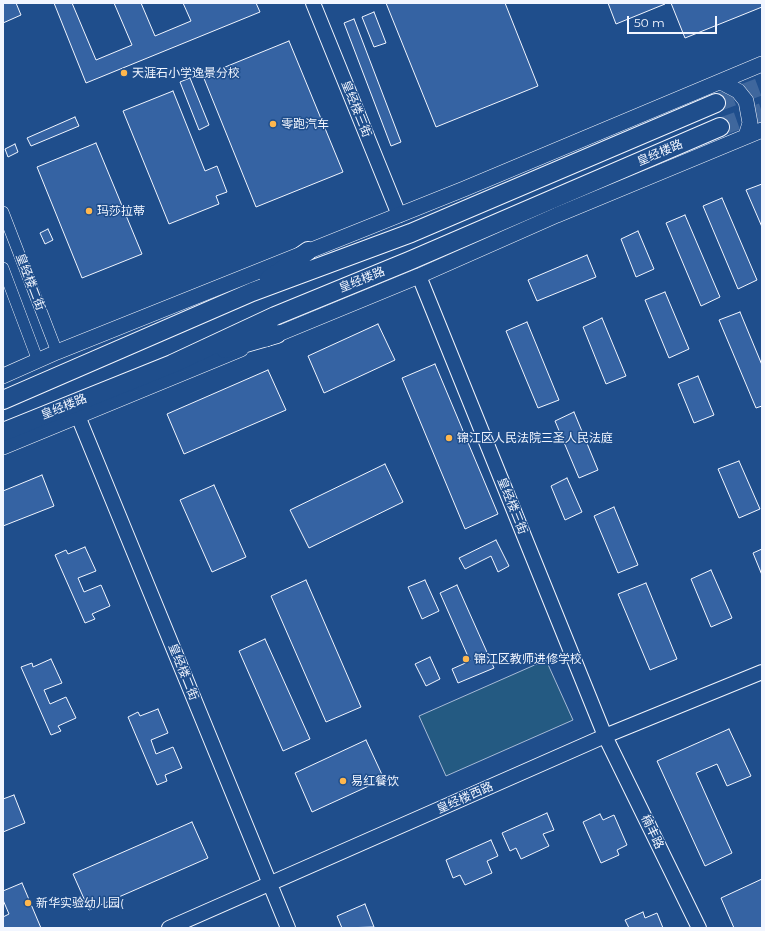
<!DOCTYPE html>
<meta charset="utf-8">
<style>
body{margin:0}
#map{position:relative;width:765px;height:931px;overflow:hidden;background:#1f4e8c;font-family:Montserrat,sans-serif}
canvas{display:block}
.frame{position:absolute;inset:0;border:4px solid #f2f6ff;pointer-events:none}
.scale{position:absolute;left:627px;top:16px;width:90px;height:18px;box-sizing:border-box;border:2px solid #f2f6ff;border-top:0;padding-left:5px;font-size:12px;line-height:14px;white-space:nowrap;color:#f2f6ff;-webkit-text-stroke:3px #1f4e8c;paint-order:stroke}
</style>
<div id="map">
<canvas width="765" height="931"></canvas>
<div class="frame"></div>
<div class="scale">50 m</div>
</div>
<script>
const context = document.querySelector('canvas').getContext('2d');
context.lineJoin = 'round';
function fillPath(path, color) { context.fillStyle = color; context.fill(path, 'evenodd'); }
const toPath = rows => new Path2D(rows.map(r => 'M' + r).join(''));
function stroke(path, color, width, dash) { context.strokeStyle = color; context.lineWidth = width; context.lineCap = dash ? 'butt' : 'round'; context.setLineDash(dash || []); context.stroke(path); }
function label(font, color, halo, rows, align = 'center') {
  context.font = font + ' Montserrat,"Noto Sans SC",sans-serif'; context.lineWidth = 3; context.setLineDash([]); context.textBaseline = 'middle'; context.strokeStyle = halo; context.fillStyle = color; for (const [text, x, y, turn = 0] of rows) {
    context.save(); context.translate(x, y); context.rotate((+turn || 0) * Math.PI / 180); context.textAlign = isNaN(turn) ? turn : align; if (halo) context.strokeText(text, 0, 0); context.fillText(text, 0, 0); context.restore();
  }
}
const green = toPath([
 [546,660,573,720,446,776,419,716,546,660]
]);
fillPath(green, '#245a82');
stroke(green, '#a8bbd7', 1);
const building = toPath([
 [3,3,16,3,21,15,3,23,3,3],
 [54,3,72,3,96,60,132,45,114,3,141,3,155,36,191,21,183,3,256,3,260,12,86,83,54,3],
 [386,3,505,3,538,86,436,127,386,3],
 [608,3,664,3,665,4,616,24,608,3],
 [671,3,762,3,762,7,685,38,671,3],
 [374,12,386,43,374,47,362,17,374,12],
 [354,19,401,142,391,146,344,23,354,19],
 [289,41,343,172,256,207,203,76,289,41],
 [190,78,209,125,199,130,180,82,190,78],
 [173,91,205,171,217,166,227,192,216,196,219,204,169,224,123,111,173,91],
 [75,117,79,126,31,146,27,138,75,117],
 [96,143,142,254,82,278,37,167,96,143],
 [15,144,18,152,8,157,5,149,15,144],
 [762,184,762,227,746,190,762,184],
 [722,198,757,280,738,289,703,206,722,198],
 [685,215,720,297,701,306,666,223,685,215],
 [48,229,53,240,45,244,40,233,48,229],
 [638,231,654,269,636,277,621,239,638,231],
 [587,255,596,277,537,301,528,280,587,255],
 [665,292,689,349,669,358,645,300,665,292],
 [740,312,762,365,762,406,756,408,719,320,740,312],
 [602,318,626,376,606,384,583,327,602,318],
 [527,322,559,400,538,408,506,331,527,322],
 [378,324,395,360,324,393,308,356,378,324],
 [435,364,498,514,465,529,402,378,435,364],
 [268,370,286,410,184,454,167,414,268,370],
 [698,376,714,415,694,423,678,384,698,376],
 [574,412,598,470,579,478,555,421,574,412],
 [739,461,760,509,739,518,718,469,739,461],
 [385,464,403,502,309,548,290,510,385,464],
 [42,475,54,506,3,526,3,491,42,475],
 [567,478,582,512,565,520,551,486,567,478],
 [214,485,246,557,212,572,180,500,214,485],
 [614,507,638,565,618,573,594,516,614,507],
 [496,540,509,566,498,572,491,556,465,569,459,558,496,540],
 [85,547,96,571,78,578,84,592,101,585,110,606,92,614,95,619,85,623,55,555,66,550,68,554,85,547],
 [762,549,762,575,753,553,762,549],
 [711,570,732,618,711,627,691,579,711,570],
 [306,580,361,707,326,722,271,596,306,580],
 [425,580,439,611,422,619,408,587,425,580],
 [646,583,677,659,650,670,618,594,646,583],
 [457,585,494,668,458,683,452,669,470,661,440,593,457,585],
 [265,639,310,739,283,751,239,651,265,639],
 [430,657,440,679,426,686,415,664,430,657],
 [51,659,62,683,44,690,50,704,66,697,76,718,58,726,61,731,51,735,21,667,32,663,33,667,51,659],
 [158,709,168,733,151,740,156,754,173,747,182,768,165,775,167,781,157,785,128,717,138,712,140,716,158,709],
 [729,729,751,776,727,786,717,764,696,773,732,853,705,866,657,761,729,729],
 [366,740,384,779,312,812,295,773,366,740],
 [14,795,25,823,3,832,3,799,14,795],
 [547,813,554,830,543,834,549,846,521,859,516,848,510,851,502,833,547,813],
 [600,814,603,820,614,815,627,845,617,850,619,855,601,863,583,822,600,814],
 [192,822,208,858,89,910,73,874,192,822],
 [491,840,498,856,487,861,492,873,465,885,460,875,453,878,446,860,491,840],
 [762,879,762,928,734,928,721,898,762,879],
 [22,883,41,928,3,928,3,917,9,914,3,900,3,891,22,883],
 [365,904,374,927,342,928,337,916,365,904],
 [643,912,645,918,657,913,663,928,629,928,625,920,643,912]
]);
fillPath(building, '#3563a3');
stroke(building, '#f2f6ff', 1);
stroke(toPath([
 [716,103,762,86],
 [720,127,762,112]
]), '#3f679d', 18, [18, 9]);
const minor = toPath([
 [3,212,57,352],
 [3,268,38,361]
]);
const tertiary = toPath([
 [313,3,399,215],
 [419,276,605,736,699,928],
 [78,416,288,928],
 [169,928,605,736,762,672]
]);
const secondary = toPath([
 [721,82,738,91,746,101,750,123,746,136],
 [266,339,419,276,557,215,762,130],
 [3,376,57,352,464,189,762,64],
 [3,447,241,349]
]);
const trunk = toPath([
 [269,279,308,251],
 [225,349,277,334],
 [3,400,252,292,411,233,716,103],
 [3,432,172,364,275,316,409,261,720,127]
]);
stroke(minor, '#f2f6ff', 12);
stroke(tertiary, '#f2f6ff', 16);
stroke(secondary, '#f2f6ff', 16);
stroke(trunk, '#f2f6ff', 20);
stroke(minor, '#1f4e8c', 11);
stroke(tertiary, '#1f4e8c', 14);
stroke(secondary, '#1f4e8c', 15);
stroke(trunk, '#1f4e8c', 18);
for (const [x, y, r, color] of [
 [124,73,4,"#ffb74d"],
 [273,124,4,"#ffb74d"],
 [89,211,4,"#ffb74d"],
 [449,438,4,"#ffb74d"],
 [466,659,4,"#ffb74d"],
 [343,781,4,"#ffb74d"],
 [28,903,4,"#ffb74d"]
]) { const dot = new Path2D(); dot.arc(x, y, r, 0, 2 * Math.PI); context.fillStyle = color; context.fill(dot); stroke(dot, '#1f4e8c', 1.5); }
label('12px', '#f2f6ff', '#1f4e8c', [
 ["天涯石小学逸景分校",132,73],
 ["零跑汽车",281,124],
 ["玛莎拉蒂",97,211],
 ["锦江区人民法院三圣人民法庭",457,438],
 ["锦江区教师进修学校",474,659],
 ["易红餐饮",351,781],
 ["新华实验幼儿园(",36,903]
], 'left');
label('12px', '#f2f6ff', '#1f4e8c', [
 ["皇经楼三街",356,109,68],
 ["皇经楼路",660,153,-23],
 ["皇经楼路",362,280,-22],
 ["皇经楼二街",30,282,69],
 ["皇经楼路",64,407,-22],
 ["皇经楼三街",512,506,68],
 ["皇经楼二街",183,672,68],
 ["皇经楼西路",465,798,-24],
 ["楠丰路",652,832,64]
]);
</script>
